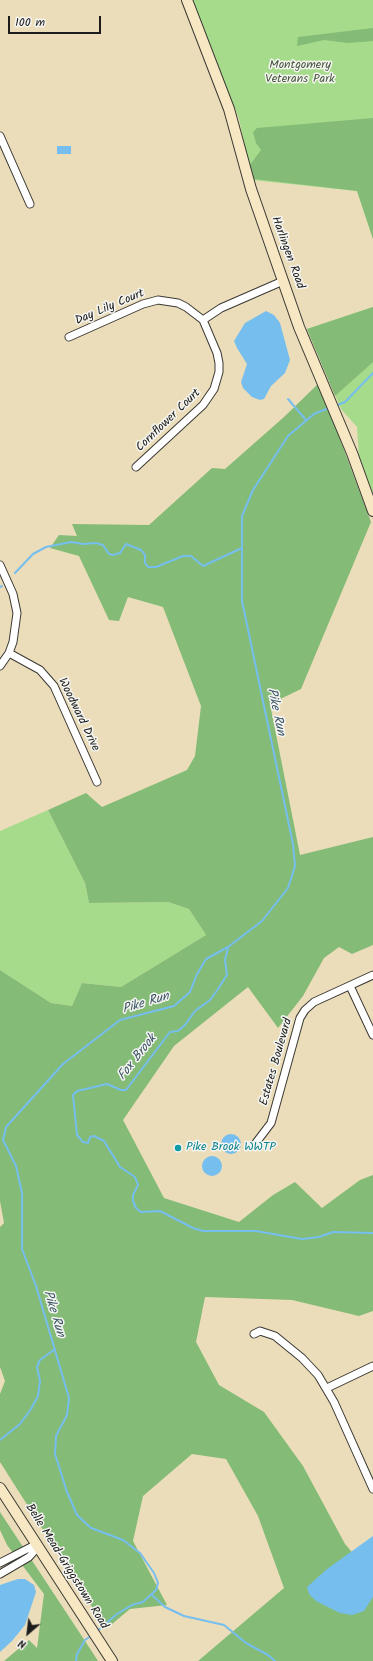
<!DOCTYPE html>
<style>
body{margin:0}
#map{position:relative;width:373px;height:1661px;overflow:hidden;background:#ebddba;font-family:Kalam,sans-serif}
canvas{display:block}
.north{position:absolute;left:8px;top:1613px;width:40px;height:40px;-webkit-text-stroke:3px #f6f6f2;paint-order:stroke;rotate:208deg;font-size:11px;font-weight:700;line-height:16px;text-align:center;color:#1c1c1c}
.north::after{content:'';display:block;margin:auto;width:14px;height:18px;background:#1c1c1c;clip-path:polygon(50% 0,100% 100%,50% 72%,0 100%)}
.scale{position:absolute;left:8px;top:16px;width:93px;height:18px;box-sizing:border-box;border:2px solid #1c1c1c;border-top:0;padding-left:5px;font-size:12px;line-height:14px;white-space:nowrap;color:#1c1c1c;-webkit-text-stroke:3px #f6f6f2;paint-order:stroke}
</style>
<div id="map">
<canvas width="373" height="1661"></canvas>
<div class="north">N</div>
<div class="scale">100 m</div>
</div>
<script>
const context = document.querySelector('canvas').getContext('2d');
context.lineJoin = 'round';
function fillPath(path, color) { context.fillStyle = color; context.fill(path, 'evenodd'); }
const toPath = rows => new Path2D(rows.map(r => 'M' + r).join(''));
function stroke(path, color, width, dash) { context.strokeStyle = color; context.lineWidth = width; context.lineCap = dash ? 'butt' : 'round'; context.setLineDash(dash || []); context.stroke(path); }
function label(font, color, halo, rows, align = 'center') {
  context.font = font + ' Kalam,sans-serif'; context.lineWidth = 3; context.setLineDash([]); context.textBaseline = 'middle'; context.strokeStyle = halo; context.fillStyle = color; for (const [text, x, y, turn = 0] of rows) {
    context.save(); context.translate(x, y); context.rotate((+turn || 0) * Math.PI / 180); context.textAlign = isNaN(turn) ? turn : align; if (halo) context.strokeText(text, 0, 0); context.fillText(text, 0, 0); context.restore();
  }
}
fillPath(toPath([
 [192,0,373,0,373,239,357,191,252,180,239,119],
 [373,307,373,494,359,457,357,427,341,409,307,329],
 [48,810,85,883,89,903,168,902,189,909,206,935,121,987,82,983,72,1006,51,1003,0,970,0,831]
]), '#a5db8b');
fillPath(toPath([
 [373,28,373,41,348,43,324,40,297,46,298,37],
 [373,118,373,239,357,191,254,179,247,169,261,150,256,143,253,132,257,128],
 [373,307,373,362,335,396,307,329],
 [319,383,371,522,301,689,270,704,300,855,373,837,373,945,352,954,339,947,324,958,303,996,278,1028,248,987,174,1046,123,1120,164,1198,239,1222,273,1195,295,1182,322,1208,360,1180,373,1175,373,1311,359,1316,292,1300,205,1297,196,1342,219,1385,264,1412,303,1466,345,1544,373,1577,373,1661,198,1661,284,1588,258,1516,226,1459,192,1454,143,1496,133,1541,167,1605,130,1609,106,1629,0,1462,0,1394,5,1381,0,1367,0,1227,4,1223,0,1201,0,970,51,1003,72,1006,82,983,121,987,206,935,189,909,168,902,89,903,85,883,48,810,86,793,102,807,187,770,195,756,201,706,163,607,128,597,119,621,109,620,79,556,50,548,59,535,77,536,72,524,149,525,212,468,225,469,284,417],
 [0,1512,89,1647,98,1661,4,1661,29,1640,37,1648,44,1594,7,1545,0,1530]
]), '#84bb77');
fillPath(toPath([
 [57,146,71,146,71,154,57,154],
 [266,311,274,315,280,323,290,360,285,373,271,386,264,399,260,400,252,397,243,388,241,382,247,364,237,348,234,341,245,323],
 '221 1144a10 10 0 1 1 20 0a10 10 0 1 1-20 0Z',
 '202 1166a10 10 0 1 1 20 0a10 10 0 1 1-20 0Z',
 [373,1536,373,1597,364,1611,352,1615,340,1613,316,1601,309,1594,307,1587,327,1569],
 [18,1579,25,1579,34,1585,36,1592,25,1625,12,1641,0,1652,0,1585]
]), '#76beee');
stroke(toPath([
 [288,399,306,420],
 [335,406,345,402,373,373],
 [15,573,33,554,46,547,71,542,83,544,96,543,103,545,109,554,113,555,120,553,126,544,141,550,145,555,145,563,148,567,156,567,183,556,191,556,203,566,242,548],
 [0,587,2,586],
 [228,948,225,960,227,975,218,989,210,1000,195,1011,185,1025,178,1031,170,1032,126,1090,121,1090,107,1084,77,1091,73,1095,77,1135,83,1142,88,1143,90,1137,94,1136,104,1141,120,1167,135,1177,138,1185,133,1195,133,1201,136,1208,141,1212,160,1211,193,1228,203,1231,256,1231,302,1239,319,1237,333,1232,373,1233],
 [0,1440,20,1424,31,1409,38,1396,40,1381,37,1367,40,1360,55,1349],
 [152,1595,165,1607,184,1616,224,1625,246,1643,268,1655,275,1661],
 [96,1632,117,1614,132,1605,143,1602,156,1590,158,1583,154,1573,140,1553,123,1540,91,1528,77,1515,67,1492,55,1454,56,1436,67,1415,69,1398,36,1286,22,1249,22,1193,16,1166,3,1140,6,1127,63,1064,120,1020,174,1006,190,992,197,974,206,959,228,947,262,921,288,888,295,866,293,844,242,601,242,516,253,490,288,436,314,414,329,408],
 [76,1661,77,1654,85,1640,91,1636]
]), '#76beee', 2);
const street = toPath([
 [0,136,30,204],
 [203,320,221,308,283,281],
 [69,337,143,304,158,300,178,303,186,307,203,320,217,353,219,363,219,372,214,389,203,405,136,467],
 [0,565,13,594,17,613,13,642,9,653,0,666],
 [9,653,40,670,54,686,97,782],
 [350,986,373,1035],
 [255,1144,271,1123,300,1018,305,1010,314,1002,373,975],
 [254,1334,260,1331,275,1336,302,1358,318,1375,334,1402,373,1489],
 [327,1388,373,1366],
 [0,1563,31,1547,38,1547],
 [0,1574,29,1557,38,1547]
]);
const secondary = toPath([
 [187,0,229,109,251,189,299,327,352,453,373,511],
 [0,1488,112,1661]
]);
stroke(street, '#3b3934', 9);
stroke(secondary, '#3b3934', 12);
stroke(street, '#fff', 7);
stroke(secondary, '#f7e8c3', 10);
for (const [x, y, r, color] of [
 [178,1148,4,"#0f9aa8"]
]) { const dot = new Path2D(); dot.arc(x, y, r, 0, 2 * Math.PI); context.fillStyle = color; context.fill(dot); stroke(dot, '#f6f6f2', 1.5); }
label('12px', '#45553d', '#f6f6f2', [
 ["Montgomery",300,66],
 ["Veterans Park",300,80]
]);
label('12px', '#1c1c1c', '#f6f6f2', [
 ["Harlingen Road",287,253,70],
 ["Day Lily Court",110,308,-23],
 ["Cornflower Court",169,421,-44],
 ["Woodward Drive",78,715,64],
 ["Estates Boulevard",277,1062,-74],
 ["Belle Mead-Griggstown Road",66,1567,58]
]);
label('12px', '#0d838f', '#f6f6f2', [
 ["Pike Brook WWTP",186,1148]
], 'left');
label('italic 13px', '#3c5566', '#f6f6f2', [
 ["Pike Run",275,712,78],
 ["Pike Run",146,1004,-17],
 ["Fox Brook",138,1058,-52],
 ["Pike Run",53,1314,73]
]);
</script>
